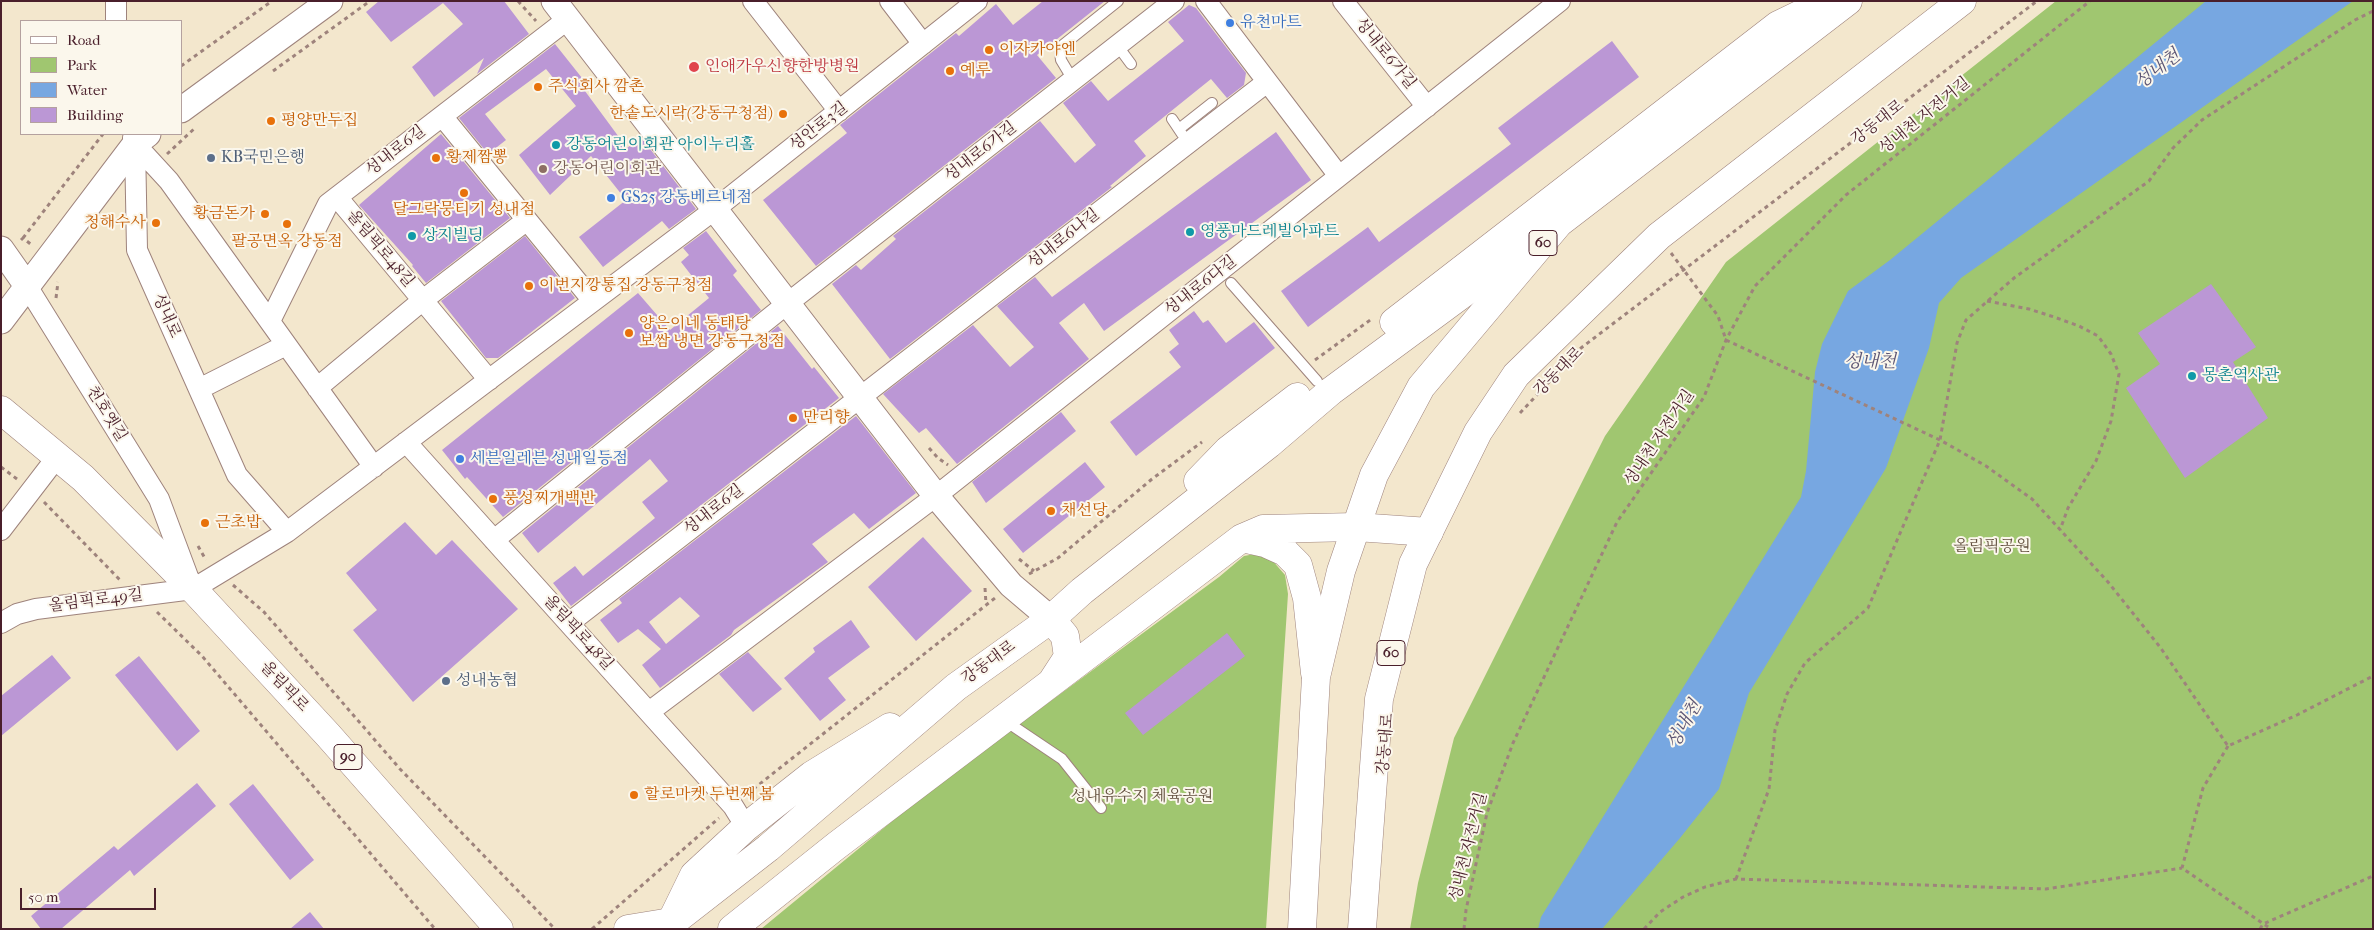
<!DOCTYPE html>
<meta charset="utf-8">
<style>
body{margin:0}
#map{position:relative;width:2374px;height:930px;overflow:hidden;background:#f3e7cd;font-family:"IM FELL French Canon",serif}
canvas{display:block}
.frame{position:absolute;inset:0;border:2px solid #4a1f2b;pointer-events:none}
.legend{position:absolute;left:20px;top:20px;width:162px;height:115px;box-sizing:border-box;background:#fbf7ec;border:1px solid #b4a19f;margin:0;padding:6px 9px;list-style:none;font-size:15px;color:#4a1f2b}
.legend li{display:flex;align-items:center;gap:10px;height:25px}
.legend b{width:25px;border:1px solid #b4a19f}
.scale{position:absolute;left:20px;top:888px;width:136px;height:22px;box-sizing:border-box;border:2px solid #4a1f2b;border-top:0;padding-left:6px;font-size:15px;line-height:18px;white-space:nowrap;color:#4a1f2b;-webkit-text-stroke:4px #fbf7ec;paint-order:stroke}
</style>
<div id="map">
<canvas width="2374" height="930"></canvas>
<div class="frame"></div>
<ul class="legend">
<li><b style="height:6px;background:#fff"></b>Road</li>
<li><b style="height:14px;background:#a0c670"></b>Park</li>
<li><b style="height:14px;background:#77a7e1"></b>Water</li>
<li><b style="height:14px;background:#bb97d5"></b>Building</li>
</ul>
<div class="scale">50 m</div>
</div>
<script>
const context = document.querySelector('canvas').getContext('2d');
context.lineJoin = 'round';
function fillPath(path, color) { context.fillStyle = color; context.fill(path, 'evenodd'); }
const toPath = rows => new Path2D(rows.map(r => 'M' + r).join(''));
function stroke(path, color, width, dash) { context.strokeStyle = color; context.lineWidth = width; context.lineCap = dash ? 'butt' : 'round'; context.setLineDash(dash || []); context.stroke(path); }
function label(font, color, halo, rows, align = 'center') {
  context.font = font + ' "IM FELL French Canon","Noto Serif KR",serif'; context.lineWidth = 4; context.setLineDash([]); context.textBaseline = 'middle'; context.strokeStyle = halo; context.fillStyle = color; for (const [text, x, y, turn = 0] of rows) {
    context.save(); context.translate(x, y); context.rotate((+turn || 0) * Math.PI / 180); context.textAlign = isNaN(turn) ? turn : align; if (halo) context.strokeText(text, 0, 0); context.fillText(text, 0, 0); context.restore();
  }
}
fillPath(toPath([
 [2056,1,2373,1,2373,929,1410,929,1418,883,1454,738,1605,436,1726,262],
 [1255,554,1272,560,1285,575,1288,594,1266,929,761,929,930,790,1219,577,1244,556]
]), '#a0c670');
fillPath(toPath([
 [2206,1,2353,1,1961,278,1939,303,1929,348,1886,468,1749,693,1719,789,1680,838,1602,929,1538,929,1541,917,1801,497,1806,471,1815,372,1822,344,1848,291,1890,260]
]), '#77a7e1');
fillPath(toPath([
 [379,1,504,1,529,34,477,74,484,58,434,97,412,67,463,24,443,3,391,42,366,12],
 [1043,1,1105,1,1037,55,1056,78,816,266,763,200,847,133,840,125,956,33,959,36,996,4,1013,25],
 [1189,5,1196,8,1246,73,1244,85,1227,98,1211,79,1134,141,1146,156,1110,186,1112,187,890,359,832,284,856,265,861,270,896,239,893,236,1040,121,1075,163,1096,145,1063,103,1091,81,1108,101,1184,41,1168,22],
 [1612,41,1639,77,1308,327,1281,291,1368,227,1379,242,1511,144,1498,128],
 [555,44,586,83,582,87,627,148,641,137,696,209,669,229,662,221,603,267,579,237,626,200,591,156,550,195,519,155,576,106,546,69,485,114,506,140,488,154,459,118],
 [1276,132,1311,180,1104,331,1084,303,1059,323,1089,359,957,464,926,428,919,433,883,394,973,325,1010,367,1034,347,997,306,1035,277,1052,297],
 [441,134,510,218,426,283,412,266,413,265,359,205],
 [706,231,737,271,733,275,761,310,503,517,467,477,465,479,442,450,638,293,670,330,709,298,681,262,689,255,683,248],
 [525,236,575,298,498,358,486,358,441,301],
 [2211,284,2256,347,2233,362,2268,418,2185,478,2126,388,2160,364,2138,333],
 [1194,311,1203,323,1208,320,1226,343,1254,322,1275,348,1136,456,1110,422,1181,367,1169,352,1179,344,1169,330],
 [778,326,812,369,814,367,839,398,571,606,553,583,575,566,583,576,655,518,642,502,668,481,650,459,538,553,522,533],
 [1061,412,1076,431,986,503,972,482],
 [856,416,916,493,869,529,854,513,812,544,828,562,734,630,731,635,660,688,642,665,661,649,638,629,618,643,600,620,622,603,619,599],
 [680,597,700,616,666,644,649,622],
 [1085,462,1105,487,1023,553,1003,529],
 [405,522,436,555,452,540,518,609,413,702,353,630,377,610,346,573],
 [923,537,972,591,916,641,868,587],
 [851,620,870,647,828,678,846,700,820,721,784,678,815,652,813,648],
 [1227,633,1245,656,1143,735,1125,713],
 [748,652,782,689,753,712,719,674],
 [52,655,71,678,1,736,1,696],
 [139,656,200,731,177,751,115,675],
 [197,783,216,806,134,876,130,870,61,929,41,929,31,916,114,846,118,850],
 [253,784,314,860,290,880,229,804],
 [310,912,324,929,290,929]
]), '#bb97d5');
const service = toPath([
 [1117,45,1131,64],
 [1073,80,1061,60,1060,52,1063,45,1118,1],
 [1172,119,1182,134],
 [1179,129,1212,103],
 [1231,283,1317,381],
 [1004,720,1062,759,1101,808]
]);
const minor = toPath([
 [116,1,116,21],
 [753,1,839,111],
 [890,1,923,44],
 [1206,1,1339,176],
 [1343,1,1427,107],
 [442,116,593,301],
 [133,138,135,144,137,250,237,475,287,532],
 [135,144,169,181,374,467],
 [337,197,489,380],
 [27,286,159,499,190,582],
 [270,321,328,204,568,19],
 [317,388,423,300,527,220],
 [199,389,286,345],
 [406,442,733,806,746,827],
 [1,530,57,457],
 [494,540,788,303,1174,1],
 [1,623,17,614,36,609,193,589,287,532,710,213,977,1],
 [569,623,1267,82],
 [649,712,936,496,1560,1]
]);
const tertiary = toPath([
 [554,1,936,496,1011,585,1051,619],
 [181,110,330,1],
 [1,249,27,286],
 [1,321,135,144,148,134]
]);
const secondary = toPath([
 [1394,322,1778,25,1828,1],
 [1198,481,1228,450,1297,397],
 [1242,538,1265,543,1285,552,1298,565,1307,598,1315,673],
 [1051,619,1065,636,1068,657,1053,680],
 [673,918,694,875,746,827,812,775,890,727],
 [664,929,768,848,956,687,1051,619,1082,591,1269,444,1331,391,1541,236],
 [732,929,836,846,1242,538,1263,529,1356,527,1429,532]
]);
const primary = toPath([
 [1,410,83,478,193,589,328,735,499,929],
 [628,929,671,922],
 [1302,929,1316,677,1341,571,1374,475,1421,387,1559,223,1848,1],
 [1362,929,1379,699,1413,564,1478,432,1516,375,1659,236,1962,1]
]);
stroke(service, '#9e837c', 12);
stroke(minor, '#9e837c', 22);
stroke(tertiary, '#9e837c', 27);
stroke(secondary, '#9e837c', 29);
stroke(primary, '#9e837c', 29);
stroke(toPath([
 [518,1,536,21],
 [181,66,272,1],
 [273,71,370,1],
 [167,154,195,128],
 [23,238,103,134],
 [21,240,23,238,33,246],
 [1671,253,1718,316,1726,340,1940,440,1986,466,2032,499,2108,582,2160,647,2228,746,2297,715,2373,676],
 [56,298,58,282],
 [1987,301,2029,309,2054,317,2079,326,2098,336,2111,354,2119,374,2111,421,2096,461,2068,508,2060,530],
 [1315,360,1373,318],
 [1520,413,1581,348,2037,1],
 [929,448,938,458,948,465],
 [1,467,17,479],
 [44,502,120,580],
 [198,546,206,560],
 [1019,559,1034,571],
 [1029,574,1058,558,1152,479,1202,442],
 [233,585,264,612,400,769,555,929],
 [985,588,986,604],
 [157,612,202,656,435,929],
 [2228,746,2203,788,2182,868,2271,929],
 [747,794,995,598],
 [1736,879,1769,789,1775,730,1787,694,1805,663,1868,608,1940,440,1957,343,1966,320,2014,278,2149,181,2173,148,2202,120,2355,20,2373,11],
 [592,929,719,818],
 [1464,929,1466,910,1487,813,1513,743,1617,522,1704,397,1726,340,1755,286,1846,195,2090,1],
 [1644,929,1660,912,1683,897,1705,887,1736,879,2046,889,2182,868],
 [2260,929,2263,924,2373,876]
]), '#9e837c', 3, [4, 4]);
stroke(service, '#fff', 10);
stroke(minor, '#fff', 20);
stroke(tertiary, '#fff', 25);
stroke(secondary, '#fff', 28);
stroke(primary, '#fff', 28);
for (const [x, y, r, color] of [
 [1230,23,5,"#3f7fe0"],
 [989,50,5,"#e8710a"],
 [694,67,6,"#e0444e"],
 [950,71,5,"#e8710a"],
 [538,87,5,"#e8710a"],
 [783,114,5,"#e8710a"],
 [271,121,5,"#e8710a"],
 [556,145,5,"#0f9aa8"],
 [211,158,5,"#5c6f8a"],
 [436,158,5,"#e8710a"],
 [543,169,5,"#8d6e63"],
 [464,193,5,"#e8710a"],
 [611,198,5,"#3f7fe0"],
 [265,214,5,"#e8710a"],
 [156,223,5,"#e8710a"],
 [287,224,5,"#e8710a"],
 [1190,232,5,"#0f9aa8"],
 [412,236,5,"#0f9aa8"],
 [529,286,5,"#e8710a"],
 [629,333,5,"#e8710a"],
 [2192,376,5,"#0f9aa8"],
 [793,418,5,"#e8710a"],
 [460,459,5,"#3f7fe0"],
 [493,499,5,"#e8710a"],
 [1051,511,5,"#e8710a"],
 [205,523,5,"#e8710a"],
 [446,681,5,"#5c6f8a"],
 [634,795,5,"#e8710a"]
]) { const dot = new Path2D(); dot.arc(x, y, r, 0, 2 * Math.PI); context.fillStyle = color; context.fill(dot); stroke(dot, '#fbf7ec', 2); }
for (const [x, y, w] of [
 [1543,243,28],
 [1391,653,28],
 [348,757,28]
]) { const box = new Path2D(); box.roundRect(x - w / 2, y - 12.5, w, 25, 4); context.fillStyle = '#fbf7ec'; context.fill(box); stroke(box, '#4a1f2b', 1); }
label('bold 15px', '#4a1f2b', null, [
 ["60",1543,243],
 ["60",1391,653],
 ["90",348,757]
]);
label('16px', '#366cbe', '#fbf7ec', [
 ["유천마트",1240,23],
 ["GS25 강동베르네점",621,198],
 ["세븐일레븐 성내일등점",470,459]
], 'left');
label('16px', '#c56008', '#fbf7ec', [
 ["이자카야엔",999,50],
 ["예루",960,71],
 ["주식회사 깜촌",548,87],
 ["한솥도시락(강동구청점)",773,114,"right"],
 ["평양만두집",281,121],
 ["황제짬뽕",446,158],
 ["달그락뭉티기 성내점",464,210,"center"],
 ["황금돈가",255,214,"right"],
 ["청해수사",146,223,"right"],
 ["팔공면옥 강동점",287,242,"center"],
 ["이번지깡통집 강동구청점",539,286],
 ["양은이네 동태탕",639,324],
 ["보쌈 냉면 강동구청점",639,342],
 ["만리향",803,418],
 ["풍성찌개백반",503,499],
 ["채선당",1061,511],
 ["근초밥",215,523],
 ["할로마켓 두번째 봄",644,795]
], 'left');
label('16px', '#4a1f2b', '#fbf7ec', [
 ["성내로6가길",1385,54,51],
 ["성내천 자전거길",1925,116,-39],
 ["강동대로",1878,123,-38],
 ["성안로3길",819,127,-38],
 ["성내로6길",396,151,-38],
 ["성내로6가길",981,152,-38],
 ["성내로6나길",1064,239,-38],
 ["올림픽로48길",380,249,50],
 ["성내로6다길",1201,286,-38],
 ["성내로",166,316,66],
 ["강동대로",1559,372,-45],
 ["천호옛길",106,414,58],
 ["성내천 자전거길",1660,438,-56],
 ["성내로6길",714,510,-38],
 ["올림픽로49길",96,601,-7],
 ["올림픽로48길",578,633,48],
 ["강동대로",989,663,-36],
 ["올림픽로",284,687,47],
 ["강동대로",1386,744,-85],
 ["성내천 자전거길",1469,847,-76]
]);
label('16px', '#be3a42', '#fbf7ec', [
 ["인애가우신향한방병원",705,67]
], 'left');
label('16px', '#0d838f', '#fbf7ec', [
 ["강동어린이회관 아이누리홀",566,145],
 ["영풍마드레빌아파트",1200,232],
 ["상지빌딩",422,236],
 ["몽촌역사관",2202,376]
], 'left');
label('16px', '#4e5e75', '#fbf7ec', [
 ["KB국민은행",221,158],
 ["성내농협",456,681]
], 'left');
label('16px', '#785e54', '#fbf7ec', [
 ["강동어린이회관",553,169]
], 'left');
label('16px', '#645140', '#fbf7ec', [
 ["올림픽공원",1992,547],
 ["성내유수지 체육공원",1142,797]
]);
label('italic 18px', '#5c5574', '#fbf7ec', [
 ["성내천",2158,70,-38],
 ["성내천",1870,363],
 ["성내천",1685,725,-61]
]);
</script>
